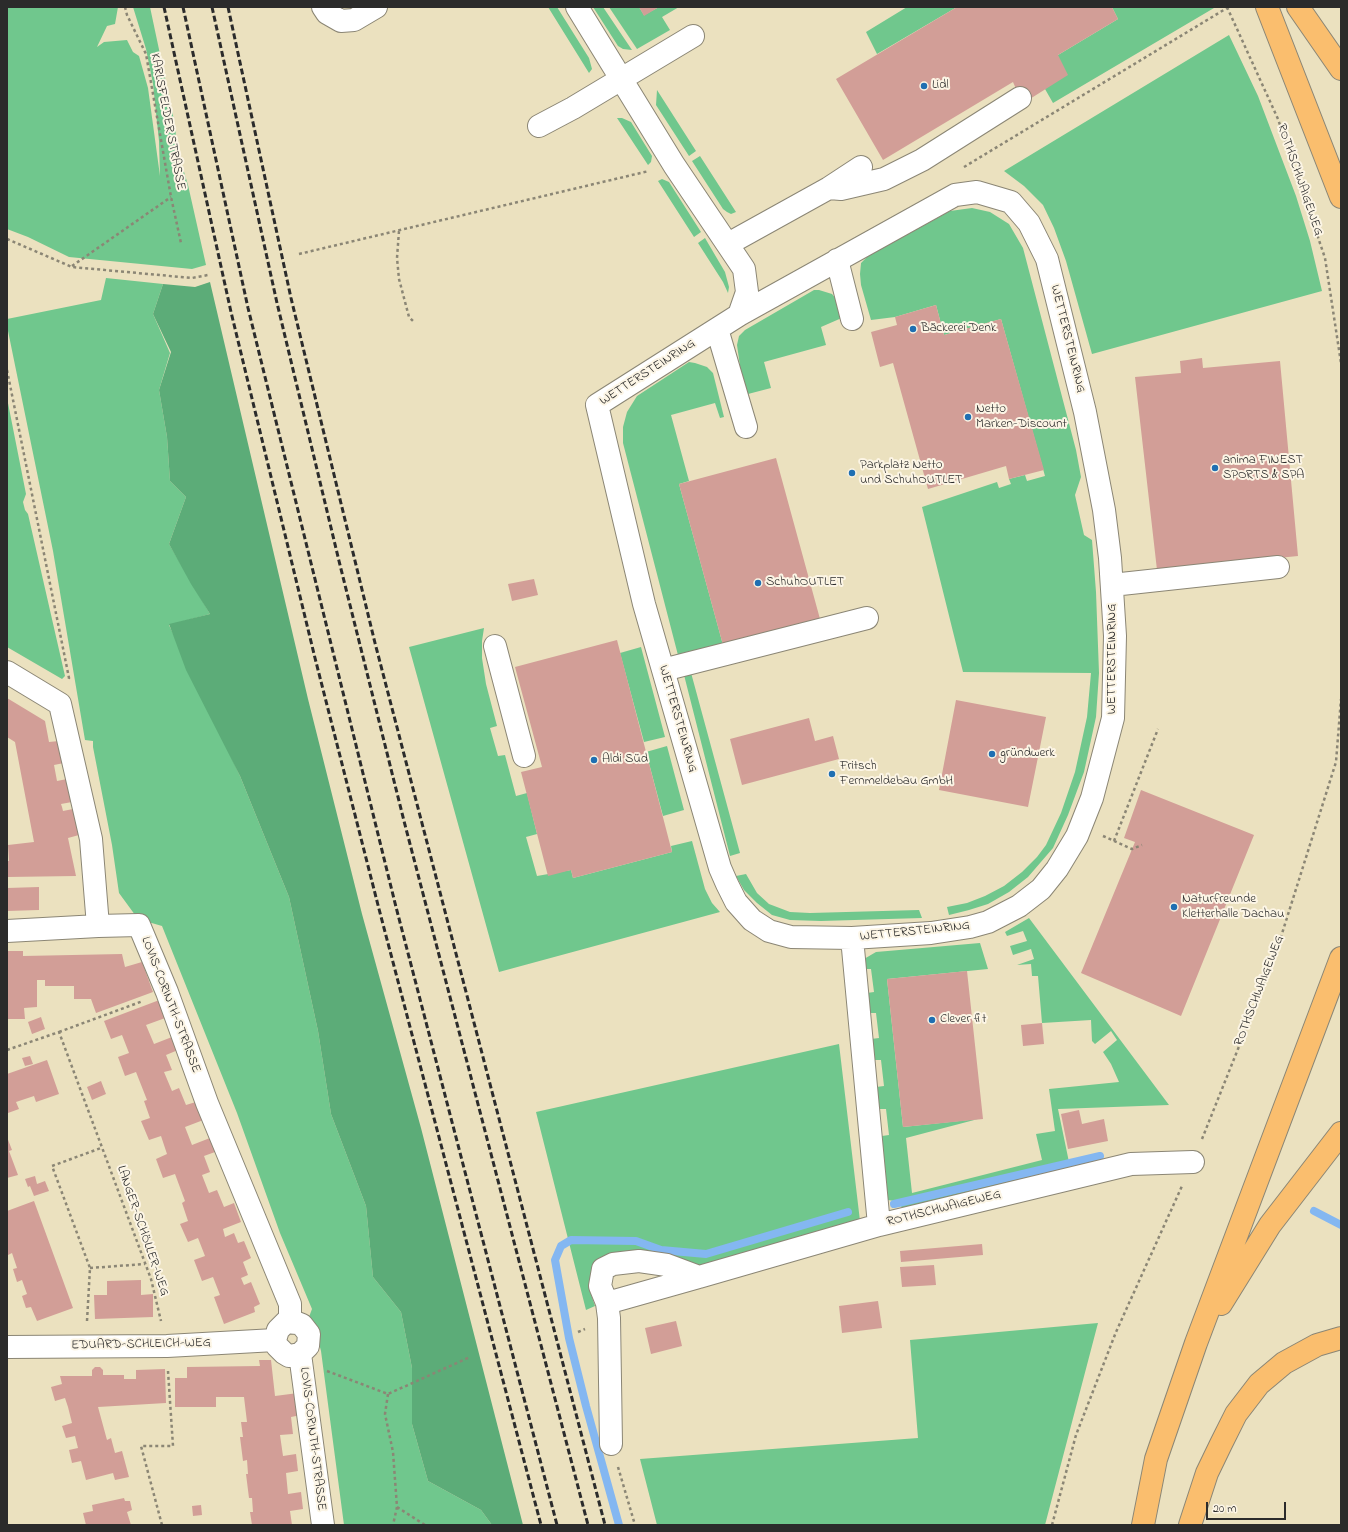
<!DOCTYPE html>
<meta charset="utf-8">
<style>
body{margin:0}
#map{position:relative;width:1348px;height:1532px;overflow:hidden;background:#ebe1bf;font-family:"Indie Flower",sans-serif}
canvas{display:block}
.frame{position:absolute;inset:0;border:8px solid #2b2b2b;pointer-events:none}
.scale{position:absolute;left:1206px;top:1502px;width:80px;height:18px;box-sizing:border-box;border:2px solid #2b2b2b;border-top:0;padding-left:5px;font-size:12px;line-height:14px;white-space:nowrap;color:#2b2b2b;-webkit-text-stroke:3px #fcf5e5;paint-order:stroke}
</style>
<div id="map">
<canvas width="1348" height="1532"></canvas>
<div class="frame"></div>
<div class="scale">20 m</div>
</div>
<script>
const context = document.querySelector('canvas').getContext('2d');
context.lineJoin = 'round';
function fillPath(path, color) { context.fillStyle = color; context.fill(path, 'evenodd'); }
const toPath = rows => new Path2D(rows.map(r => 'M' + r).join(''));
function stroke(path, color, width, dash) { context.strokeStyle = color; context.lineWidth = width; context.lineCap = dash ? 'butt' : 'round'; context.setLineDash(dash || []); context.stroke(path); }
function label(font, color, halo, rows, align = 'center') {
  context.font = font + ' "Indie Flower",sans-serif'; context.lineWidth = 4; context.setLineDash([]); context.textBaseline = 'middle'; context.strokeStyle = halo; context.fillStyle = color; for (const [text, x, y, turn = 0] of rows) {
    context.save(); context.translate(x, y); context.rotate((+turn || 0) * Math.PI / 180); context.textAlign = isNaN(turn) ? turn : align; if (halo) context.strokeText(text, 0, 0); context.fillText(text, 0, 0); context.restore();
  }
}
fillPath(toPath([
 [7,7,118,7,115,24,107,26,97,47,104,42,127,40,133,52,139,56,148,88,160,176,159,141,153,84,146,49,133,7,150,7,175,125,177,149,188,185,206,265,192,269,69,257,28,237,7,229],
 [548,7,557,7,589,58,592,69,589,73],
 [593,7,603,7,632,50,623,49,618,46],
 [609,7,639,7,644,15,659,7,679,7,662,17,670,30,637,49],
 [907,7,957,7,877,54,866,32],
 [1112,7,1213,7,1214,8,1053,103,1045,89,1058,55,1118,19],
 [1229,35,1258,96,1296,196,1310,241,1322,291,1092,354,1066,261,1054,228,1043,205,1024,186,1004,171],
 [657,90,696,151,689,156,656,105],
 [617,118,622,118,631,122,652,156,651,162,648,165],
 [700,156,736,212,731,214,727,212,723,209,692,161],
 [662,179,669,182,701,232,694,237,658,181],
 [972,208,990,212,1009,224,1023,248,1076,450,1081,477,1075,495,1084,535,1092,540,1096,592,1099,673,1096,717,1084,772,1068,815,1053,848,1028,877,1009,892,988,904,969,910,949,915,947,907,967,903,985,896,1004,886,1022,872,1037,857,1046,845,1061,813,1075,772,1087,717,1091,673,963,672,922,507,997,482,999,488,1011,484,1009,479,1025,475,1027,481,1045,476,1001,319,944,335,936,305,895,317,871,320,861,285,860,274,861,263,868,256,950,211],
 [705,238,725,272,729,287,728,293,723,282,698,243],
 [106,278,163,284,153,314,170,353,159,390,167,437,170,481,186,497,169,544,210,614,169,625,240,776,289,897,318,1031,331,1114,366,1206,373,1277,401,1312,412,1368,412,1424,428,1481,481,1510,492,1525,344,1525,321,1351,316,1332,309,1317,312,1309,280,1233,237,1113,162,926,138,919,119,893,112,845,93,747,93,741,85,740,53,551,7,326,7,319,101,300],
 [814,290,819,290,832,294,836,299,844,317,821,327,826,345,764,362,771,388,748,394,741,373,737,345,739,336,745,330],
 [689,362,695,363,707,367,713,373,724,417,720,418,715,403,671,415,689,481,679,484,723,645,679,659,623,443,623,427,627,412,637,396],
 [7,398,26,494,23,502,25,510,28,514,65,676,62,679,7,647],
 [484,628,482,641,482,658,486,684,497,726,490,728,498,756,505,755,516,796,527,793,537,834,526,837,537,876,571,870,573,878,672,852,671,846,692,841,705,889,712,903,720,912,499,972,409,647],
 [641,647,665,737,644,742,620,653],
 [690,669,740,853,730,856,683,671],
 [667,746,684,810,663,816,646,752],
 [746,874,757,893,769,904,790,912,810,913,919,910,922,918,821,921,790,920,772,915,757,903,744,890,736,876],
 [1029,918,1169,1105,1058,1109,1070,1167,902,1208,900,1204,894,1201,888,1200,882,1136,889,1135,886,1109,879,1109,876,1087,884,1086,881,1060,874,1060,871,1039,879,1038,876,1013,869,1013,867,993,874,992,871,969,864,969,864,959,876,952,980,943,988,969,887,979,903,1127,978,1119,906,1138,912,1193,1042,1160,1036,1134,1055,1131,1049,1089,1119,1082,1111,1064,1103,1052,1117,1040,1111,1031,1095,1044,1092,1041,1091,1020,1042,1023,1038,976,1032,976,1031,964,1017,965,1034,959,1031,949,1013,955,1010,946,1027,941,1023,931,1007,936,1005,932],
 [839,1044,860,1221,703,1268,667,1255,637,1250,610,1254,594,1262,589,1288,595,1306,586,1310,536,1112],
 [1098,1323,1045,1525,657,1525,640,1459,918,1438,910,1340]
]), '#70c78d');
fillPath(toPath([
 [210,282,308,699,362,914,421,1128,523,1525,492,1525,481,1510,428,1481,412,1424,412,1368,401,1312,373,1277,366,1206,331,1114,318,1031,289,897,240,776,186,670,169,624,210,614,191,584,169,544,186,497,170,481,167,437,159,390,171,352,153,314,163,284,195,287]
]), '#5cac78');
stroke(toPath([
 [894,1204,1100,1156],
 [1314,1211,1341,1225],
 [619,1525,586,1406,569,1338,555,1260,561,1246,571,1240,636,1241,661,1250,706,1254,848,1212]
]), '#84b7f1', 8);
fillPath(toPath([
 [639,7,659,7,644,16],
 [957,7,1112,7,1118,19,1058,55,1068,75,1025,102,1020,98,1013,82,883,160,836,79],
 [936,305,944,335,1001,319,1044,470,1009,479,1006,466,928,489,893,363,880,367,871,332,897,325,895,317],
 [1202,358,1203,368,1280,361,1298,556,1157,570,1135,377,1181,373,1180,361],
 [776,458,820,619,723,645,679,484],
 [534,579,538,595,512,601,508,584],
 [617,640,672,852,573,878,571,870,548,876,521,772,542,767,515,667],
 [7,698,45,721,49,742,59,741,64,763,54,765,57,781,67,779,72,802,61,804,62,807,63,811,73,809,79,835,68,838,76,876,7,877,7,861,9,861,8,845,34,842,15,742,7,737],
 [956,700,1046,717,1028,807,939,790],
 [809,718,815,741,833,736,839,759,742,785,730,739],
 [1141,790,1254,835,1181,1016,1081,973,1135,842,1124,838],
 [39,887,39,910,7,911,7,888],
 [7,951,23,951,23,956,122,954,125,967,142,962,153,992,96,1013,91,999,74,999,74,986,45,986,45,980,37,980,37,1007,24,1008,25,1019,7,1019],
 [967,971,983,1119,903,1127,887,979],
 [162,999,168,1017,146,1025,154,1044,172,1037,178,1050,166,1055,172,1070,164,1072,172,1091,179,1088,186,1105,199,1101,206,1119,185,1127,192,1145,210,1138,215,1152,204,1156,210,1172,202,1175,209,1193,217,1190,224,1207,234,1203,241,1222,223,1229,225,1237,234,1233,238,1243,244,1241,251,1258,243,1262,248,1275,241,1278,244,1285,251,1282,260,1304,254,1307,255,1312,224,1324,214,1297,220,1295,213,1277,202,1281,194,1260,205,1256,198,1238,188,1242,180,1224,188,1221,182,1203,185,1201,175,1174,163,1178,156,1159,167,1154,161,1136,149,1140,141,1121,150,1118,144,1101,147,1100,136,1072,125,1076,118,1057,129,1053,122,1035,111,1039,104,1021],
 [41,1017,45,1029,32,1034,28,1022],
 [1042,1023,1044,1044,1023,1046,1021,1025],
 [30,1056,33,1064,25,1066,22,1058],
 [47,1060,59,1094,36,1102,34,1096,16,1102,19,1109,8,1113,7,1109,7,1074],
 [101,1081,106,1094,92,1100,87,1087],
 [1079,1110,1082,1124,1104,1119,1108,1141,1068,1149,1061,1114],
 [7,1137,12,1150,9,1151,18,1175,7,1178],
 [35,1176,37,1184,45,1181,49,1191,34,1196,30,1186,28,1187,25,1179],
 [34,1201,73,1308,37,1321,31,1307,26,1308,22,1296,27,1294,22,1280,17,1282,13,1269,17,1268,12,1253,8,1255,7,1254,8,1241,7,1211],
 [982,1244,983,1255,901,1262,900,1251],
 [934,1265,936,1285,902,1287,900,1267],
 [141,1280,141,1295,153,1294,153,1317,95,1319,94,1295,107,1295,107,1281],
 [878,1301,882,1328,842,1333,839,1306],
 [676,1321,682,1346,651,1354,645,1328],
 [259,1360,271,1360,275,1396,298,1393,301,1415,291,1417,293,1434,280,1435,283,1456,296,1454,298,1471,286,1473,288,1494,301,1492,303,1509,290,1511,292,1525,252,1525,250,1512,253,1512,252,1498,249,1498,246,1474,248,1474,247,1460,243,1461,240,1437,243,1437,241,1422,247,1422,244,1397,216,1397,216,1407,175,1407,175,1378,187,1378,187,1367,260,1366],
 [95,1367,100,1367,103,1370,103,1375,124,1375,124,1379,136,1379,136,1370,165,1369,166,1403,98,1407,107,1440,111,1438,115,1453,122,1451,129,1477,115,1480,113,1473,86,1480,81,1461,72,1463,69,1450,78,1448,75,1436,66,1438,62,1426,72,1423,68,1407,65,1398,55,1401,51,1387,62,1384,60,1376,92,1376,92,1370],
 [124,1498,125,1501,130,1501,132,1510,127,1512,131,1525,86,1525,83,1513,93,1511,92,1505],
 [201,1505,202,1515,193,1516,192,1506]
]), '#d29e97');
const minor = toPath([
 [323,7,327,13,341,21,354,20,376,7],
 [577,7,674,165,744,269,747,292,739,315,597,405,644,604,720,868,727,884,736,902,752,920,769,931,791,937,852,938,931,933,970,927,988,922,1019,906,1041,889,1057,869,1077,836,1092,798,1113,718,1115,636,1110,558,1104,510,1085,412,1047,259,1029,223,1011,202,977,192,955,195,739,315],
 [539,126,573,108,693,36],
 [829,188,841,189,884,179,922,160,1020,98],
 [728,244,829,188,861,167],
 [837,260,852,319],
 [717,329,746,427],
 [1112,585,1278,567],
 [495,646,524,756],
 [663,670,867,618],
 [7,672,60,704,91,839,98,926,139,925,167,992,207,1103,290,1304,290,1322],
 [7,931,98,926],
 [852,938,879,1225],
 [699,1277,607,1303,600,1286,603,1269,613,1264,639,1261,667,1265,699,1277,879,1225,1131,1164,1193,1162],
 [607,1303,609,1318,611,1444],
 [7,1347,167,1346,275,1340],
 [300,1354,308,1346,309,1334,302,1325,297,1323,286,1322,278,1330,275,1340,277,1346,284,1353,289,1356,300,1354,323,1525]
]);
const highway = toPath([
 [1267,7,1341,197],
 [1298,7,1341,69],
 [1221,1304,1270,1225,1341,1133],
 [1143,1525,1156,1459,1196,1343,1341,958],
 [1190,1525,1207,1473,1221,1444,1236,1414,1259,1384,1284,1363,1317,1345,1341,1338]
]);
stroke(minor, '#8b8675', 24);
stroke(highway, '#8b8675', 24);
stroke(toPath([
 [125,7,127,15,146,54,171,197,181,243],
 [1227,7,1278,119,1325,258,1341,363],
 [964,167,1227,8],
 [399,231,397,258,399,279,409,317,413,321],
 [7,239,72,267,192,278,208,275],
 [299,254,649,171],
 [72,266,171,197],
 [7,370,69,678,68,681],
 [1103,836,1132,849,1142,845],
 [1114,841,1158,729],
 [59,1032,143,1001],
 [7,1050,59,1032,151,1279,161,1321],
 [1202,1139,1274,959,1336,762,1341,699],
 [90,1268,145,1264],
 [87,1321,90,1268,52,1166,101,1148],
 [578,1332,585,1329],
 [327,1371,388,1394,470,1357],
 [388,1394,385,1414,393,1452,397,1507,393,1525],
 [618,1467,635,1525],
 [397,1507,425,1525],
 [162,1525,141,1446,173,1446,168,1371],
 [1052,1525,1076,1435,1116,1332,1182,1186]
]), '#8b8675', 2.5, [3, 3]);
stroke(minor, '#fff', 22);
stroke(highway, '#fabe6e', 22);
stroke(toPath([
 [164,7,231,312,315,658,379,909,541,1525],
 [183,7,248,308,396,907,557,1525],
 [212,7,277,303,339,561,404,821,588,1525],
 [228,7,291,298,375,643,605,1525]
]), '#2b2b2b', 3, [6, 3]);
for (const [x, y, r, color] of [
 [924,86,4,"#1f6fb2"],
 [913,329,4,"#1f6fb2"],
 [968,417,4,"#1f6fb2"],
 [1215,468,4,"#1f6fb2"],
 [852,473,4,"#1f6fb2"],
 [758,583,4,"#1f6fb2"],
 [992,754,4,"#1f6fb2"],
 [594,760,4,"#1f6fb2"],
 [832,774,4,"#1f6fb2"],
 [1174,907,4,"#1f6fb2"],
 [932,1020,4,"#1f6fb2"]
]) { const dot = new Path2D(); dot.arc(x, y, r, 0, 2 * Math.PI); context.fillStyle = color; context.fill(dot); stroke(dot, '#fcf5e5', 1.5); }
label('13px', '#2b2b2b', '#fcf5e5', [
 ["Lidl",932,86],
 ["Bäckerei Denk",921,329],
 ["Netto",976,410],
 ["Marken-Discount",976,425],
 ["anima FINEST",1223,461],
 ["SPORTS & SPA",1223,476],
 ["Parkplatz Netto",860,466],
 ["und SchuhOUTLET",860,481],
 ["SchuhOUTLET",766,583],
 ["gründwerk",1000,754],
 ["Aldi Süd",602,760],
 ["Fritsch",840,767],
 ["Fernmeldebau GmbH",840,782],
 ["Naturfreunde",1182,900],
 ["Kletterhalle Dachau",1182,915],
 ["Clever fit",940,1020]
], 'left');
label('13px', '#2b2b2b', '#fcf5e5', [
 ["KARLSFELDER STRASSE",167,122,79],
 ["ROTHSCHWAIGEWEG",1299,180,71],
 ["WETTERSTEINRING",1067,339,76],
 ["WETTERSTEINRING",648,373,-33],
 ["WETTERSTEINRING",1113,659,-90],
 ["WETTERSTEINRING",677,719,74],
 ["WETTERSTEINRING",915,932,-6],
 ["ROTHSCHWAIGEWEG",1260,991,-69],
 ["LOVIS-CORINTH-STRASSE",170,1005,69],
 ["ROTHSCHWAIGEWEG",944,1209,-14],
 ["LANGER-SCHÖLLER-WEG",142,1231,71],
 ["EDUARD-SCHLEICH-WEG",141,1345,-1],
 ["LOVIS-CORINTH-STRASSE",312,1439,83]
]);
</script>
